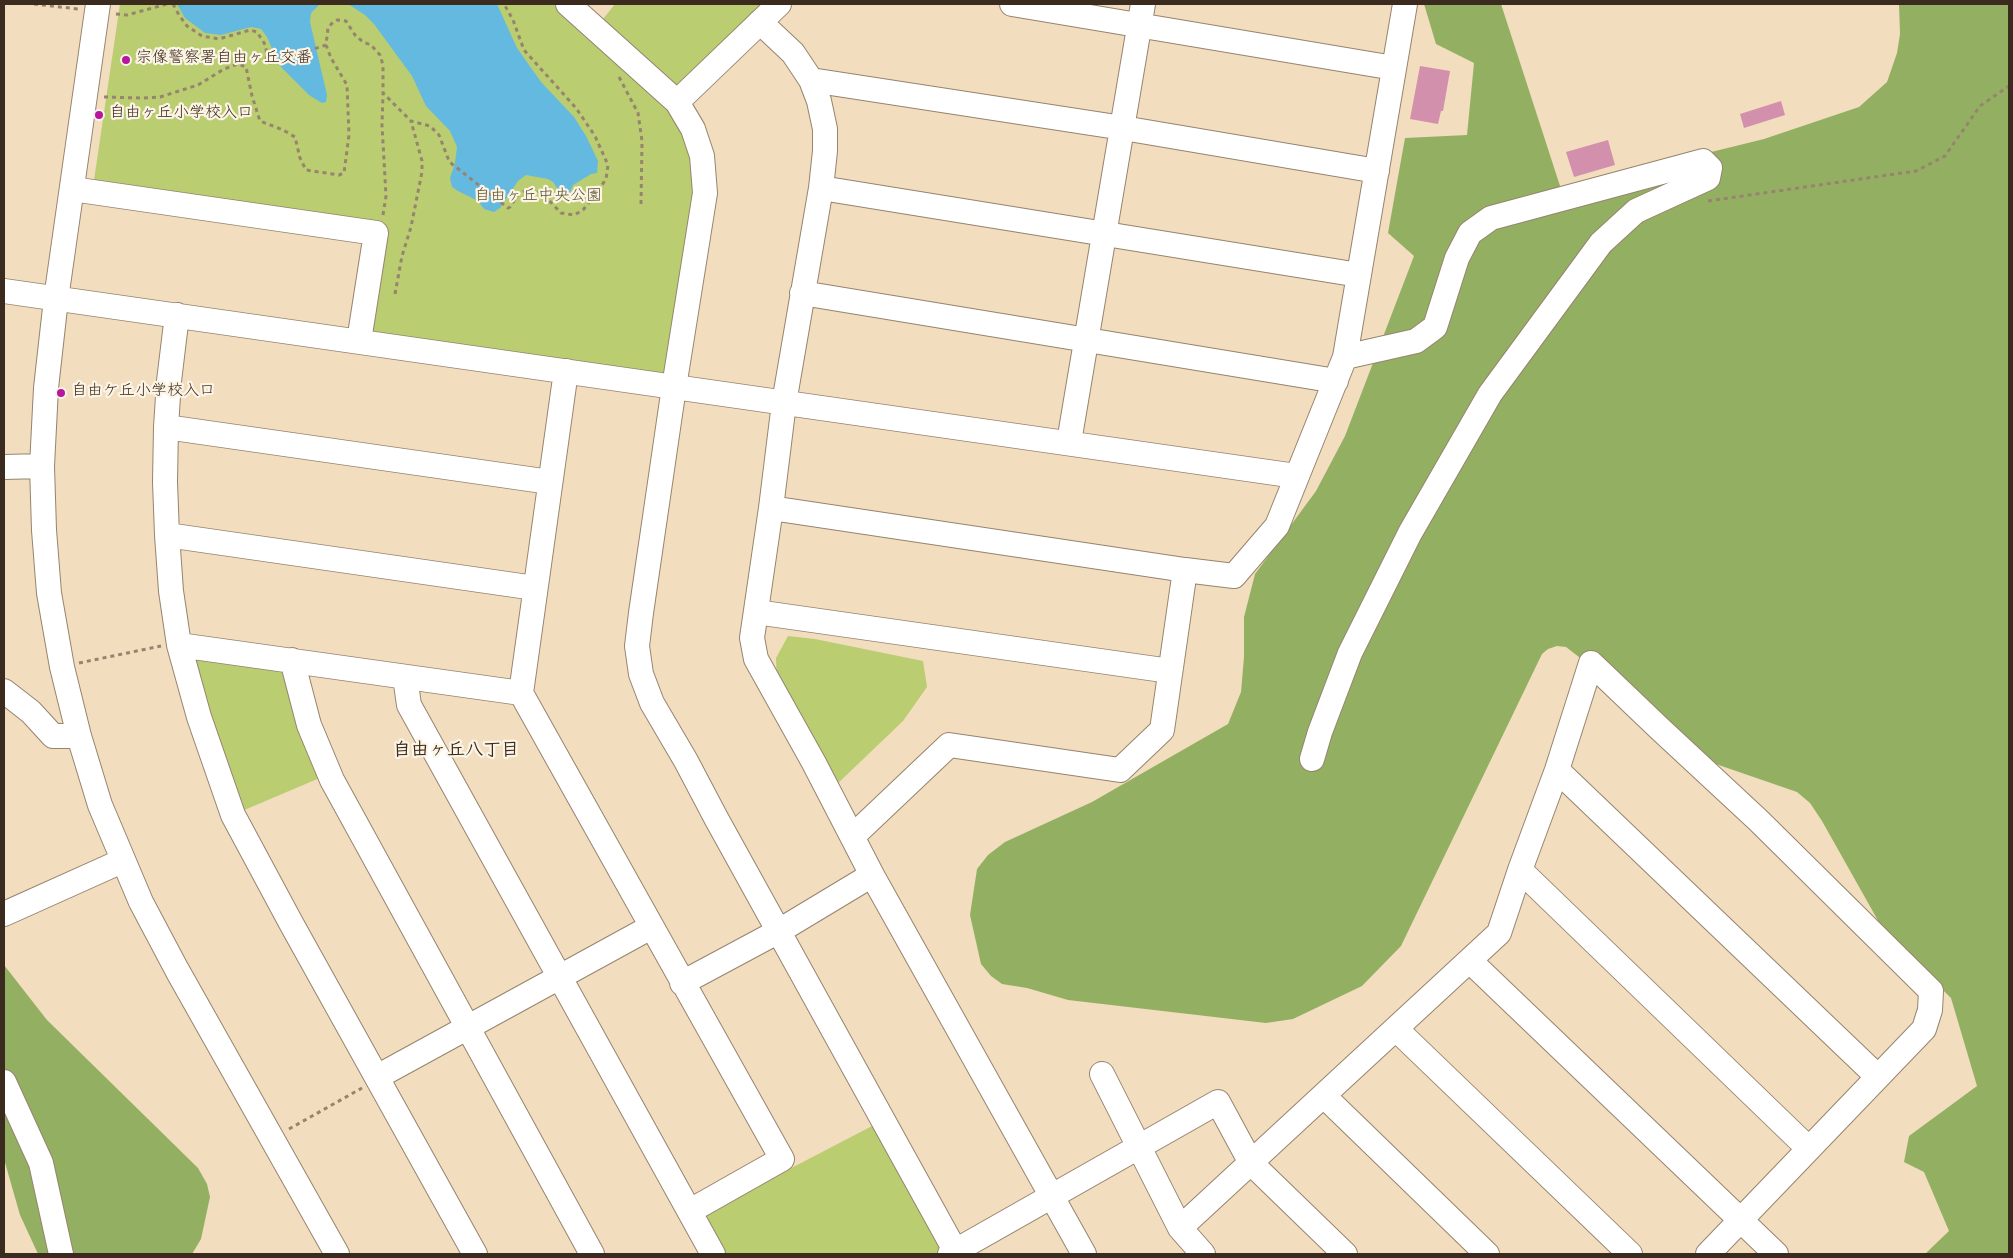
<!DOCTYPE html>
<meta charset="utf-8">
<style>
body{margin:0}
#map{position:relative;width:2013px;height:1258px;overflow:hidden;background:#f2ddbf;font-family:"Gochi Hand",sans-serif}
canvas{display:block}
.frame{position:absolute;inset:0;border:5px solid #3b2a1e;pointer-events:none}
</style>
<div id="map">
<canvas width="2013" height="1258"></canvas>
<div class="frame"></div>
</div>
<script>
const context = document.querySelector('canvas').getContext('2d');
context.lineJoin = 'round';
function fillPath(path, color) { context.fillStyle = color; context.fill(path, 'evenodd'); }
const toPath = rows => new Path2D(rows.map(r => 'M' + r).join(''));
function stroke(path, color, width, dash) { context.strokeStyle = color; context.lineWidth = width; context.lineCap = dash ? 'butt' : 'round'; context.setLineDash(dash || []); context.stroke(path); }
function label(font, color, halo, rows, align = 'center') {
  context.font = font + ' "Gochi Hand","Klee One",sans-serif'; context.lineWidth = 4.5; context.setLineDash([]); context.textBaseline = 'middle'; context.strokeStyle = halo; context.fillStyle = color; for (const [text, x, y, turn = 0] of rows) {
    context.save(); context.translate(x, y); context.rotate((+turn || 0) * Math.PI / 180); context.textAlign = isNaN(turn) ? turn : align; if (halo) context.strokeText(text, 0, 0); context.fillText(text, 0, 0); context.restore();
  }
}
fillPath(toPath([
 [120,4,553,4,675,111,697,172,667,376,370,333,385,230,93,187],
 [615,4,766,4,684,84,675,84,603,19],
 [788,636,815,639,923,661,927,687,903,721,834,787,777,687,776,658],
 [193,654,282,667,322,777,242,811,225,773],
 [874,1125,945,1250,938,1254,724,1254,705,1213]
]), '#bacd70');
fillPath(toPath([
 [1424,4,1501,4,1561,189,1764,139,1859,107,1887,82,1897,53,1900,34,1899,4,2009,4,2009,1254,1925,1254,1949,1231,1924,1172,1904,1162,1909,1136,1977,1086,1951,998,1885,933,1822,821,1810,803,1797,792,1681,752,1579,657,1566,647,1557,646,1548,649,1542,654,1401,946,1362,986,1293,1019,1266,1023,1068,1000,1027,988,1002,984,991,976,981,964,970,915,977,869,988,855,1005,842,1092,802,1228,724,1241,692,1244,657,1244,617,1255,574,1316,491,1345,436,1414,256,1388,233,1405,138,1467,135,1474,63,1436,44],
 [4,965,47,1020,198,1168,207,1184,210,1197,201,1239,192,1254,38,1254,20,1215,4,1159]
]), '#93b062');
fillPath(toPath([
 [177,4,320,4,311,13,310,22,327,95,326,102,322,103,309,95,279,65,267,37,261,29,251,27,221,35,205,33,185,18],
 [348,4,497,4,517,48,541,82,574,117,586,136,598,161,597,173,591,174,573,185,569,195,560,192,553,182,548,179,526,175,518,181,500,208,494,212,484,209,478,201,458,191,452,187,450,178,455,163,457,147,450,131,426,106,412,76,374,24,365,15]
]), '#64b9e0');
fillPath(toPath([
 [1420,66,1450,71,1443,111,1441,111,1438,124,1410,119],
 [1781,101,1785,115,1744,128,1740,114],
 [1608,140,1615,165,1574,177,1566,152]
]), '#d390ac');
const minor = toPath([
 [98,4,56,299,46,388,42,466,44,530,49,593,62,667,79,736,100,805,141,902,177,970,337,1254],
 [568,4,677,102,693,129,702,156,705,193,674,387,641,613,637,646,641,674,652,703,686,761,716,818,957,1254],
 [1012,4,1394,68],
 [760,22,793,53,811,80,819,101,825,129,825,151,821,188,784,403,771,508,752,638,756,659,814,763,872,875,1084,1254],
 [811,80,1123,128,1377,171],
 [677,102,779,4],
 [821,188,1359,275],
 [72,189,376,233,359,341],
 [4,291,1296,476],
 [802,293,1336,381],
 [177,315,169,381,166,427,165,482,167,535,171,591,179,645,199,717,233,815,291,923,475,1254],
 [566,371,521,693,782,1159,690,1211],
 [166,427,550,482],
 [1069,442,1143,4],
 [4,467,42,466],
 [771,508,1185,570],
 [167,535,535,588],
 [756,612,1170,671],
 [179,645,521,693],
 [292,660,309,725,332,780,592,1254],
 [405,677,409,705,713,1254],
 [4,691,31,712,53,736,79,736],
 [1312,759,1320,732,1350,653,1410,533,1490,394,1601,243,1636,211,1708,178,1710,168,1703,161,1491,218,1470,233,1457,258,1435,327,1416,341,1345,357],
 [1557,770,1878,1077],
 [853,836,949,745,1120,770,1162,730,1185,570,1234,576,1277,526,1345,357,1405,4],
 [1520,870,1809,1149],
 [4,914,122,861],
 [1470,961,1776,1254],
 [682,983,779,931,872,875],
 [1396,1029,1630,1254],
 [1102,1074,1180,1228,1203,1254],
 [377,1077,651,927],
 [4,1082,41,1163,61,1254],
 [1324,1096,1487,1254],
 [1180,1228,1499,933,1520,870,1557,770,1591,663,1659,728,1758,820,1931,991,1930,1010,1924,1029,1708,1254],
 [950,1254,1218,1102,1251,1163,1345,1254]
]);
stroke(minor, '#96846e', 26);
stroke(toPath([
 [34,4,78,9],
 [173,4,179,15,187,26,202,36,219,39,250,30,257,32,266,46,267,62,270,63,326,45,328,28,333,22,337,20,346,21,355,35,363,42,371,45,380,55,383,65,383,93,411,121,430,126,439,135,449,161,452,164,508,208,510,207,519,193,532,188,542,193,561,213,574,215,583,210,598,191,606,179,608,165,595,136,576,108,524,50,513,20,504,4],
 [116,14,127,15,167,4],
 [619,77,638,113,642,141,641,204],
 [104,97,142,98,160,97,198,85,224,69,238,64,246,67,252,96,260,121,283,130,295,137,300,158,306,170,339,175,344,173,349,135,347,85,331,58,326,45],
 [1708,201,1916,171,1945,156,1980,106,2009,86],
 [383,215,386,196,382,125,383,94],
 [395,294,402,256,411,227,422,172,422,161,411,121],
 [79,663,161,646],
 [289,1129,362,1088]
]), '#96846e', 3, [4, 4]);
stroke(minor, '#fff', 24);
for (const [x, y, r, color] of [
 [126,60,5,"#b5179e"],
 [99,115,5,"#b5179e"],
 [61,393,5,"#b5179e"]
]) { const dot = new Path2D(); dot.arc(x, y, r, 0, 2 * Math.PI); context.fillStyle = color; context.fill(dot); stroke(dot, '#fcf5e5', 2); }
label('16px', '#3b2a1e', '#fcf5e5', [
 ["宗像警察署自由ヶ丘交番",136,60],
 ["自由ヶ丘小学校入口",109,115],
 ["自由ケ丘小学校入口",71,393]
], 'left');
label('16px', '#5b5332', '#fcf5e5', [
 ["自由ヶ丘中央公園",538,198]
]);
label('bold 18px', '#3b2a1e', '#fcf5e5', [
 ["自由ヶ丘八丁目",456,752]
]);
</script>
